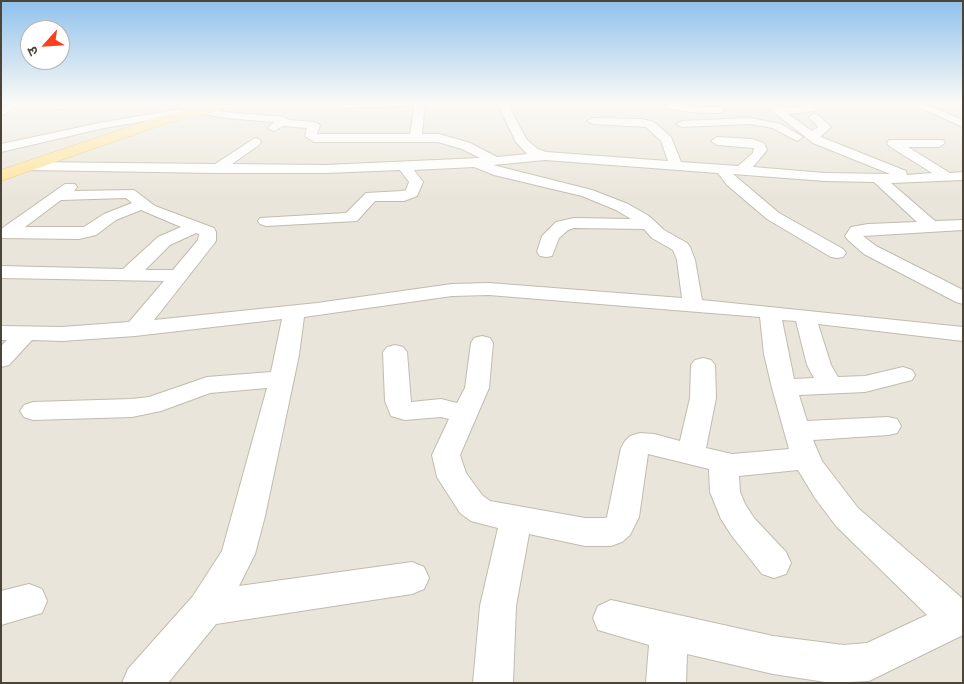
<!DOCTYPE html>
<meta charset="utf-8">
<style>
body{margin:0}
#map{position:relative;width:964px;height:684px;overflow:hidden;background:#f6f3ec;font-family:"Titillium Web","Noto Sans Devanagari",sans-serif}
canvas{display:block}
.frame{position:absolute;inset:0;border:2px solid #4b4439;pointer-events:none}
.north{position:absolute;left:20px;top:20px;width:50px;height:50px;box-sizing:border-box;background:#fff;border:1px solid #b7b4b0;border-radius:50%;rotate:244deg;font-size:14px;font-weight:700;line-height:20px;text-align:center;color:#4b4439}
.north::after{content:'';display:block;margin:auto;width:18px;height:22px;background:#fc3f1d;clip-path:polygon(50% 0,100% 100%,50% 72%,0 100%)}
</style>
<div id="map">
<canvas width="964" height="684"></canvas>
<div class="frame"></div>
<div class="north">उ</div>
</div>
<script>
const context = document.querySelector('canvas').getContext('2d');
context.lineJoin = 'round';
function fillPath(path, color) { context.fillStyle = color; context.fill(path, 'evenodd'); }
const toPath = rows => new Path2D(rows.map(r => 'M' + r).join(''));
function stroke(path, color, width, dash) { context.strokeStyle = color; context.lineWidth = width; context.lineCap = dash ? 'butt' : 'round'; context.setLineDash(dash || []); context.stroke(path); }
fillPath(toPath([
 [1,103,963,103,963,683,1,683]
]), '#eae5da');
const minor = toPath([
 [10,103,22,103,1,116,1,108,10,103],
 [62,103,76,103,62,109,54,109,53,107,54,105,62,103],
 [341,103,414,103,409,106,344,108,339,105,341,103],
 [415,103,425,103,422,134,439,134,470,143,497,157,527,154,516,142,497,103,507,103,527,140,538,149,546,152,668,161,661,141,646,127,593,124,587,121,593,118,641,119,654,122,671,137,681,162,738,166,753,153,754,148,717,145,711,141,717,137,752,139,764,143,767,150,753,167,825,173,890,174,813,143,762,103,773,103,780,108,799,107,798,103,807,103,815,107,816,109,815,111,788,114,812,131,818,127,809,117,814,114,818,115,831,127,820,137,821,137,906,171,907,175,932,173,889,146,887,143,889,140,943,140,945,143,939,147,908,147,950,173,963,172,963,180,891,183,935,221,963,220,963,230,863,236,876,246,963,290,963,304,956,302,864,254,848,240,845,236,851,227,868,224,917,222,874,182,825,181,733,174,779,213,843,249,846,253,843,257,837,258,831,257,767,219,727,185,718,173,545,160,493,165,592,190,628,204,649,216,664,230,687,243,690,247,695,260,702,300,963,327,963,341,818,324,831,365,838,377,865,376,903,367,912,370,915,375,912,380,865,392,799,395,807,421,888,417,897,419,901,426,897,433,888,435,813,440,822,461,858,508,963,599,963,635,869,681,832,683,773,674,687,654,686,683,646,683,649,645,598,630,593,618,598,606,611,600,773,636,844,645,867,643,927,615,836,526,815,498,798,470,739,476,740,492,745,504,754,518,786,552,791,563,786,574,774,578,762,574,732,536,721,519,710,492,709,469,648,454,639,517,630,535,622,542,611,546,585,546,529,534,516,606,513,683,473,683,480,606,498,528,471,521,460,513,437,477,432,455,449,419,441,417,405,420,391,416,385,401,383,352,387,347,395,345,403,347,407,352,411,402,441,399,457,403,465,388,471,343,474,338,482,336,490,338,493,343,489,388,460,455,466,473,482,495,490,501,585,518,605,518,607,517,621,448,625,441,630,436,640,433,654,434,680,441,690,398,691,365,695,360,703,358,711,360,715,365,716,398,706,448,732,454,789,449,772,388,764,354,760,317,489,295,452,296,304,317,299,355,265,516,255,554,239,586,412,562,424,567,429,578,424,589,412,594,216,624,168,683,122,683,128,669,193,596,222,551,267,388,210,393,161,411,132,417,33,420,24,417,20,411,24,405,33,402,132,399,149,397,207,377,271,372,282,319,135,336,62,341,32,340,9,365,1,367,1,346,7,340,1,340,1,326,62,327,129,322,164,281,1,278,1,266,123,269,158,237,181,227,141,210,116,220,96,235,79,239,1,238,1,229,65,184,75,184,77,187,74,191,134,190,155,206,214,228,216,232,216,241,213,245,154,320,317,303,452,284,489,283,682,298,677,260,673,250,652,238,644,229,574,228,568,230,559,238,552,256,546,257,540,256,537,252,542,236,556,222,574,218,631,219,616,210,582,196,494,175,474,167,414,170,423,182,417,196,404,201,375,201,357,221,266,226,260,224,258,221,260,218,346,213,366,193,402,191,406,190,409,182,400,170,326,173,216,173,29,170,22,166,29,162,215,164,255,138,259,139,261,142,259,145,232,164,326,165,480,158,462,149,438,142,314,142,305,136,307,128,283,126,274,131,268,128,274,122,226,118,198,113,193,110,198,107,226,112,284,117,289,120,314,122,320,125,317,134,410,134,415,103],
 [126,198,132,203,104,214,84,227,25,227,61,200,126,198],
 [196,233,199,234,198,240,173,270,145,270,170,245,196,233],
 [782,320,796,321,807,365,814,378,794,379,782,320],
 [670,103,698,107,720,107,725,110,720,113,698,113,666,108,665,106,670,103],
 [910,103,923,103,963,120,963,127,910,103],
 [181,109,186,112,185,114,104,128,1,152,1,144,104,122,181,109],
 [750,118,781,124,803,137,797,141,773,128,750,124,682,127,676,124,682,121,750,118],
 [29,584,42,589,47,601,42,613,1,625,1,591,29,584]
]);
const major = toPath([
 [220,103,241,103,239,106,170,122,1,181,1,170,161,116,220,103]
]);
stroke(minor, '#c2bbae', 2);
stroke(major, '#e6c16a', 1);
fillPath(minor, '#fff');
fillPath(major, '#ffe39c');
const sky = context.createLinearGradient(0, 0, 0, 198);
sky.addColorStop(0, '#8fc1ec');
sky.addColorStop(0.52, '#fbfaf6');
sky.addColorStop(1, '#fbfaf600');
context.fillStyle = sky;
context.fillRect(0, 0, 964, 198);
</script>
